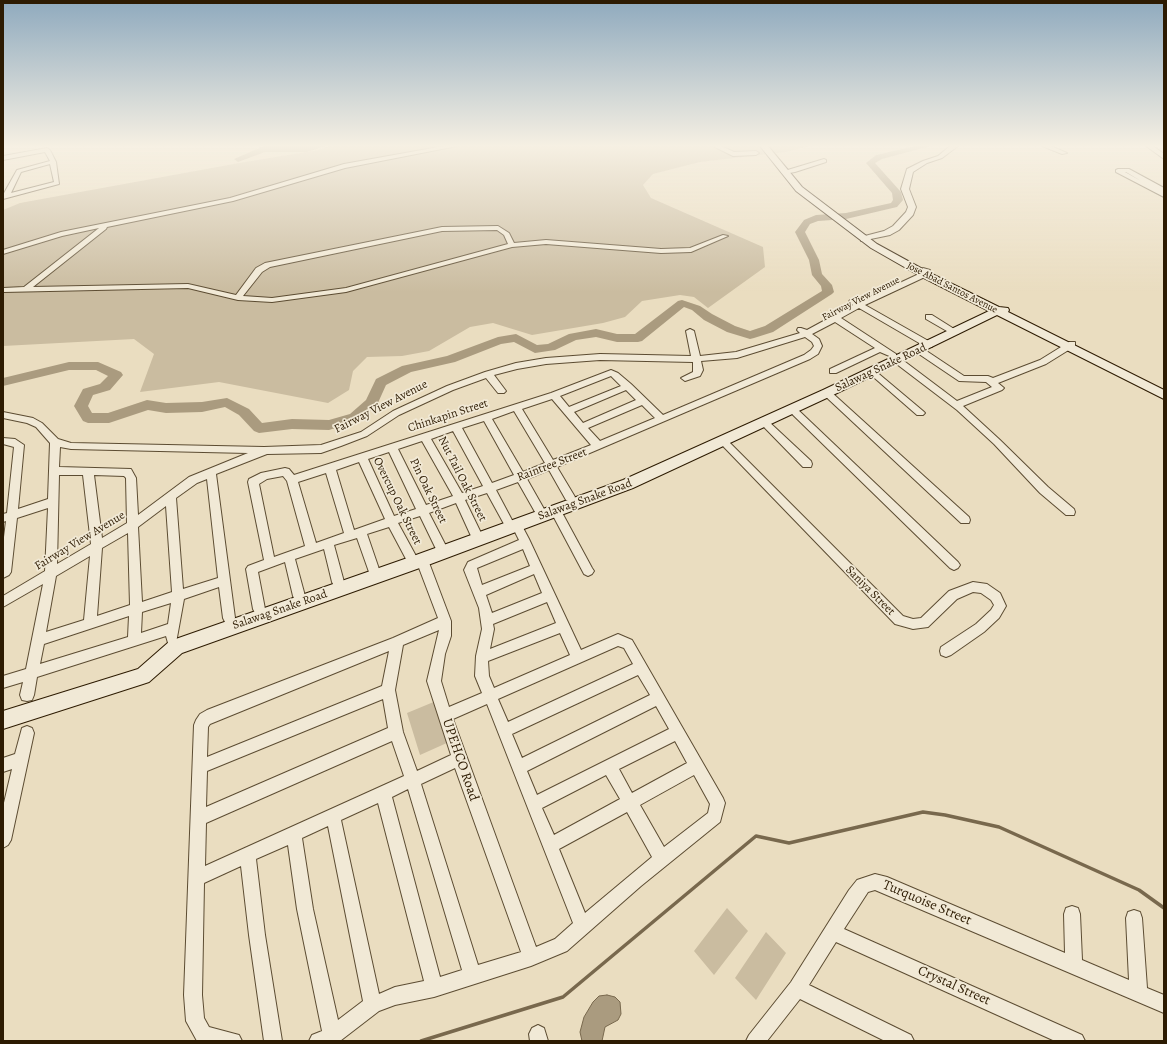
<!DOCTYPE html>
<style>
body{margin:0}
#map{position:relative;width:1167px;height:1044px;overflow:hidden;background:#eaddc0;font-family:Alegreya,serif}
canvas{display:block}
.frame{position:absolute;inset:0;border:4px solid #2d1b02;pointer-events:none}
</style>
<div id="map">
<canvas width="1167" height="1044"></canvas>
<div class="frame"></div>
</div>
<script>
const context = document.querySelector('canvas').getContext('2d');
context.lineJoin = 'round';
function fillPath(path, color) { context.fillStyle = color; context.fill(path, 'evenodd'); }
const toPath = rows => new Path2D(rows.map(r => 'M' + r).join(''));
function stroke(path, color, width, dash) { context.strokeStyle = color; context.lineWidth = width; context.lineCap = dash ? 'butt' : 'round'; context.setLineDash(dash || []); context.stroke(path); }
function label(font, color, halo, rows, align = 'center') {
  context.font = font + ' Alegreya,serif'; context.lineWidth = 3.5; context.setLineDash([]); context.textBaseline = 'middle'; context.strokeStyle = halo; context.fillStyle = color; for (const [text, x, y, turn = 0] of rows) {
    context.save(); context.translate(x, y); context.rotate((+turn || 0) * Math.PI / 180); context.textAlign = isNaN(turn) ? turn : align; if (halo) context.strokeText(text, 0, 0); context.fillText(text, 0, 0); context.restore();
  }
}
fillPath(toPath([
 [330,146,810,146,786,152,700,162,653,174,643,185,651,198,763,247,765,267,708,308,694,297,680,295,642,301,625,317,603,323,532,335,493,323,470,327,429,351,402,356,367,357,353,371,349,390,328,403,219,382,140,392,154,354,134,339,3,346,3,210,20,203,239,163,318,150],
 [436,701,449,742,420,755,407,713],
 [727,908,748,931,714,975,694,951],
 [766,932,786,953,756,1000,735,978]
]), '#cabca0');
const water = toPath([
 [607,995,615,997,620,1002,621,1014,618,1020,605,1027,602,1041,582,1041,580,1032,584,1017,593,1002,599,996,607,995]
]);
fillPath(water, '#aa9b7f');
stroke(water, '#78684d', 1);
stroke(toPath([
 [421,1041,563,997,756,836,789,843,923,812,945,815,999,827,1139,890,1164,908]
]), '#78684d', 3.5);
fillPath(toPath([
 [326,146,307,152,265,152,238,162,234,159,264,146,326,146],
 [915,146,931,146,882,159,875,163,901,192,903,200,897,207,846,219,818,221,810,224,805,232,819,260,822,274,832,285,834,292,832,294,773,332,754,338,750,339,727,332,704,320,692,310,684,307,642,341,638,342,617,342,596,337,576,340,555,350,535,353,514,342,501,344,455,362,411,372,386,385,377,405,360,420,329,430,292,429,259,433,254,431,239,415,225,407,202,412,166,413,148,410,109,423,88,423,83,421,74,406,83,389,100,384,108,376,96,370,69,370,3,386,3,378,69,362,98,362,121,372,123,375,110,390,93,395,88,406,92,413,108,413,147,400,166,403,202,402,227,398,249,409,262,423,292,419,329,420,350,414,366,400,376,379,402,366,447,356,498,337,516,334,537,345,548,344,569,334,596,329,617,334,635,334,678,301,682,300,700,306,712,314,735,326,750,331,765,326,822,291,821,286,812,275,809,260,795,232,804,220,816,215,846,213,891,203,893,200,892,193,866,163,876,155,915,146]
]), '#aa9b7f');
const minor = toPath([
 [444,146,457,146,345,168,233,201,107,227,106,229,33,287,188,284,236,295,256,268,265,263,442,227,498,226,509,233,514,243,546,240,661,249,690,248,723,235,728,236,691,252,661,253,546,244,512,247,346,292,272,302,238,300,188,288,3,292,3,288,24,287,99,228,62,236,3,254,3,250,61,232,230,198,344,164,444,146],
 [497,230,504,235,508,244,346,288,272,298,243,296,262,272,270,267,442,231,497,230],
 [713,146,721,146,734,152,756,151,759,153,756,155,733,156,713,146],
 [1042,146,1051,146,1067,153,1062,154,1042,146],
 [1146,146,1153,146,1164,154,1164,159,1146,146],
 [47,148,50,150,56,162,59,184,3,199,3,195,17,170,50,161,45,152,3,160,3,156,47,148],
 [50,164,54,182,11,193,21,172,50,164],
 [824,159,826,160,826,162,795,172,784,174,781,172,824,159],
 [1118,169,1129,169,1164,188,1164,197,1116,172,1116,170,1118,169],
 [1125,172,1126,172,1141,181,1125,172],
 [923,268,930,270,927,276,865,305,932,343,932,347,926,347,859,308,841,318,896,354,896,357,900,358,957,401,992,387,986,382,959,381,916,352,916,348,922,348,964,376,988,376,993,378,1040,360,1069,342,1075,342,1075,346,1046,364,998,383,1004,388,1002,390,963,406,1000,440,1048,487,1074,509,1075,512,1074,515,1066,515,1040,493,994,444,957,410,894,362,894,358,880,352,836,373,830,373,830,369,875,348,835,322,812,334,819,339,822,346,818,354,810,359,557,467,575,497,574,500,566,500,549,470,527,479,544,509,543,512,535,512,518,482,496,490,513,522,520,522,529,539,581,650,618,634,632,640,723,798,725,803,720,822,641,886,567,951,531,966,434,997,395,1005,379,1011,340,1041,309,1041,312,1035,322,1031,297,909,288,845,256,859,265,935,282,1041,264,1041,249,935,241,866,204,883,202,995,204,1018,209,1027,239,1035,242,1041,197,1041,186,1021,184,995,194,725,196,720,200,714,207,710,393,638,438,618,416,560,418,557,422,555,426,557,428,560,451,621,451,636,445,654,441,681,449,707,482,693,475,676,476,656,482,629,479,608,464,570,468,562,519,540,511,524,504,524,487,493,465,500,481,533,479,536,471,536,456,503,429,513,446,546,444,549,436,549,420,516,398,523,416,556,414,559,406,559,389,527,367,534,379,569,377,572,373,574,369,572,357,538,334,545,344,582,342,586,338,587,334,586,332,582,324,549,295,559,305,596,303,600,299,601,295,600,293,596,285,562,258,572,265,609,263,613,259,614,255,613,253,609,246,569,248,566,264,560,248,482,249,479,261,473,285,468,289,469,294,475,551,393,611,370,618,373,631,384,663,415,804,355,811,350,814,346,812,342,805,337,737,358,701,361,703,370,700,376,685,381,681,378,693,372,693,362,600,360,546,364,517,369,494,375,506,391,504,393,498,393,486,378,453,390,399,415,367,436,341,446,321,453,267,454,216,474,235,618,233,622,229,623,225,622,223,618,219,587,184,599,176,643,172,645,168,643,166,636,37,677,34,695,32,700,27,701,22,700,20,695,23,682,3,688,3,676,26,669,43,584,3,607,3,596,45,571,48,508,17,518,11,572,9,575,3,578,3,545,6,521,3,522,3,514,7,513,14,447,3,444,3,438,15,439,24,445,18,509,48,499,50,443,36,427,27,423,3,418,3,412,33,418,42,423,58,439,71,443,264,447,321,445,361,432,393,411,447,386,485,372,516,363,546,358,600,354,691,356,686,331,690,329,694,331,700,356,736,352,800,333,797,330,798,328,801,328,807,330,853,305,849,302,850,300,859,302,921,273,923,268],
 [611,376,621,386,569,407,560,396,611,376],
 [626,390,636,400,583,423,574,412,626,390],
 [552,399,591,445,553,460,522,409,552,399],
 [642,405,655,418,600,441,588,428,642,405],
 [514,411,545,463,523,472,492,419,514,411],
 [484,421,514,475,492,483,462,428,484,421],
 [453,431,483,486,462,493,431,439,453,431],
 [422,441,453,496,426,505,398,449,422,441],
 [60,447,71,449,248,453,189,477,138,515,136,478,131,469,59,467,60,447],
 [389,452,416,509,394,516,368,459,389,452],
 [359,462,385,519,354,530,336,470,359,462],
 [326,473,344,533,316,543,298,482,326,473],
 [59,475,83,475,91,544,57,564,59,475],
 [94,475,124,476,126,478,127,523,102,538,94,475],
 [283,476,287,481,305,546,274,557,259,484,267,479,283,476],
 [207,479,218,578,183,589,176,498,197,483,207,479],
 [166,506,172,592,142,602,138,527,166,506],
 [128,533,130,605,97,616,102,548,128,533],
 [523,549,530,566,482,585,477,568,523,549],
 [90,556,84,620,46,632,56,576,90,556],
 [534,574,542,593,492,613,486,595,534,574],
 [547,602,556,623,490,649,494,629,493,624,547,602],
 [171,603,168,624,141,633,142,612,171,603],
 [129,616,128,637,40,664,44,644,129,616],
 [439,630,427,681,451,755,417,771,403,732,395,690,403,645,439,630],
 [560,633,570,655,494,688,489,676,488,661,560,633],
 [618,646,624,648,633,664,508,722,498,699,618,646],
 [389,651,382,686,207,757,208,727,210,724,389,651],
 [638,675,650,695,522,758,512,734,638,675],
 [383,699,388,728,206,807,207,771,383,699],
 [487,704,573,923,555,939,536,947,453,719,487,704],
 [656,706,669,729,537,795,527,771,656,706],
 [392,741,404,776,205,866,206,823,392,741],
 [675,741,687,763,632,793,619,769,675,741],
 [455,768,521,952,478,965,421,784,455,768],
 [606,775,620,799,554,835,542,808,606,775],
 [694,775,710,804,708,813,664,847,640,805,694,775],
 [408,789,462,970,440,977,392,797,408,789],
 [378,803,424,981,395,987,379,994,341,820,378,803],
 [627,812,652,857,585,913,559,849,627,812],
 [328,826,363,1001,338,1020,313,909,302,838,328,826],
 [926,315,932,315,959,332,958,334,952,334,926,319,926,315],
 [873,369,923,411,925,413,923,415,917,415,870,374,870,370,873,369],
 [827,390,830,391,969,517,970,520,969,523,961,523,824,395,824,391,827,390],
 [792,406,795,407,958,562,960,565,958,568,954,570,950,568,789,411,787,409,792,406],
 [764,419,767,420,811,461,812,464,811,467,803,467,761,424,759,422,764,419],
 [723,438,726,439,903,616,913,619,921,618,949,591,973,582,987,584,1000,593,1006,606,999,618,984,632,951,655,946,657,941,655,940,651,941,647,976,624,991,610,994,605,991,600,981,593,973,592,957,599,928,627,913,629,895,624,720,443,718,441,723,438],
 [555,506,559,507,592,568,594,571,592,574,588,576,584,574,550,510,555,506],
 [27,726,32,728,34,733,11,840,8,845,3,848,3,807,12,769,3,772,3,758,15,754,22,728,27,726],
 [875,874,887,877,1065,953,1064,914,1066,908,1072,906,1078,908,1080,914,1082,960,1129,980,1126,918,1128,912,1134,910,1140,912,1142,918,1147,988,1164,995,1164,1013,875,890,868,892,844,929,1082,1035,1085,1041,1055,1041,836,942,809,985,911,1035,914,1041,885,1041,800,999,767,1041,746,1041,749,1035,791,982,849,890,857,880,875,874],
 [538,1025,544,1028,548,1041,530,1041,529,1034,532,1028,538,1025]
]);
const tertiary = toPath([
 [950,146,958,146,942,158,927,163,913,172,909,189,916,207,913,215,899,230,890,235,861,241,861,237,884,231,893,226,906,212,908,207,901,189,907,169,923,161,938,156,950,146]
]);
const secondary = toPath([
 [760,146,768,146,802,187,877,244,928,272,999,307,1008,308,1009,310,1008,312,1164,390,1164,399,997,315,831,396,633,488,428,565,182,653,149,682,143,684,3,729,3,711,138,669,170,641,416,555,623,480,823,390,989,311,920,276,871,248,796,191,760,146]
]);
stroke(minor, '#5c4c32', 2);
stroke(tertiary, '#5c4c32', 2);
stroke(secondary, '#2d1b02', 2);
fillPath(minor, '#f1e9d6');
fillPath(tertiary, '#f1e9d6');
fillPath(secondary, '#f1e9d6');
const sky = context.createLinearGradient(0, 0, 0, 292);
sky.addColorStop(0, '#8faabe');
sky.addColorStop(0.5, '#f6f0e3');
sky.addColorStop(1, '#f6f0e300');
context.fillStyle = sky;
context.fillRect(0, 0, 1167, 292);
label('10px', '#2d1b02', '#f1e9d6', [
 ["Jose Abad Santos Avenue",952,288,27],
 ["Fairway View Avenue",861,299,-27]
]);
label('12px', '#2d1b02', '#f1e9d6', [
 ["Salawag Snake Road",881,368,-25],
 ["Fairway View Avenue",381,407,-27],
 ["Chinkapin Street",448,416,-18],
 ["Raintree Street",552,465,-21],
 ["Nut Tail Oak Street",462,479,63],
 ["Pin Oak Street",428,491,64],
 ["Salawag Snake Road",585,500,-20],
 ["Overcup Oak Street",397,501,64],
 ["Fairway View Avenue",80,541,-31],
 ["Saniya Street",870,591,45],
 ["Salawag Snake Road",280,610,-19]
]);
label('14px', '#2d1b02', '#f1e9d6', [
 ["UPEHCO Road",460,760,71],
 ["Turquoise Street",927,903,23],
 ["Crystal Street",954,986,24]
]);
</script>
